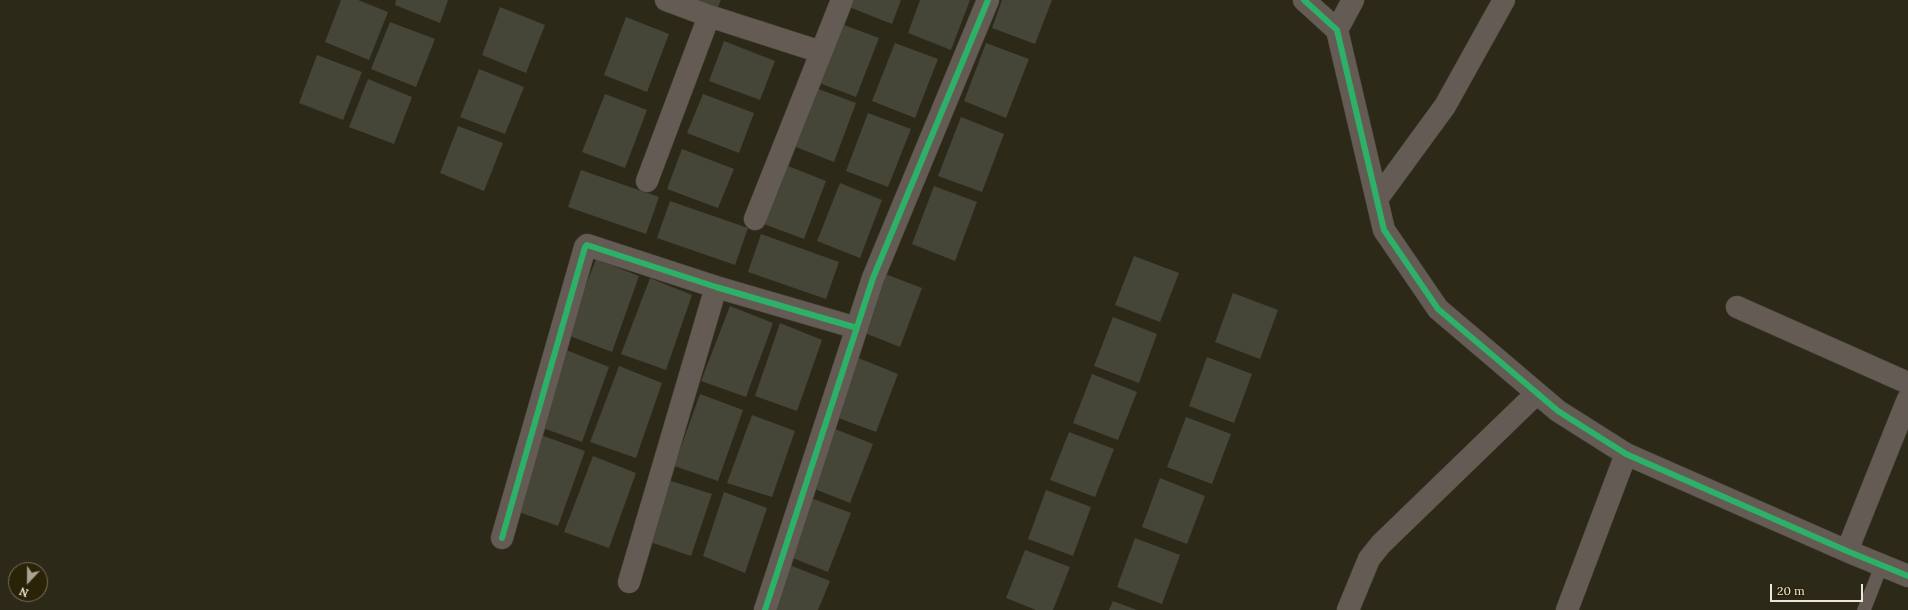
<!DOCTYPE html>
<style>
body{margin:0}
#map{position:relative;width:1908px;height:610px;overflow:hidden;background:#2d2919;font-family:Lora,serif}
canvas{display:block}
.north{position:absolute;left:8px;top:562px;width:40px;height:40px;box-sizing:border-box;background:#2b2307;border:1px solid #78715a;border-radius:50%;rotate:202deg;font-size:11px;font-weight:700;line-height:16px;text-align:center;color:#ebe6d6}
.north::after{content:'';display:block;margin:auto;width:14px;height:18px;background:#a8a494;clip-path:polygon(50% 0,100% 100%,50% 72%,0 100%)}
.scale{position:absolute;left:1770px;top:584px;width:93px;height:18px;box-sizing:border-box;border:2px solid #ebe6d6;border-top:0;padding-left:5px;font-size:12px;line-height:14px;white-space:nowrap;color:#ebe6d6;-webkit-text-stroke:3px #2b2307;paint-order:stroke}
</style>
<div id="map">
<canvas width="1908" height="610"></canvas>
<div class="north">N</div>
<div class="scale">20 m</div>
</div>
<script>
const context = document.querySelector('canvas').getContext('2d');
context.lineJoin = 'round';
function fillPath(path, color) { context.fillStyle = color; context.fill(path, 'evenodd'); }
const toPath = rows => new Path2D(rows.map(r => 'M' + r).join(''));
function stroke(path, color, width, dash) { context.strokeStyle = color; context.lineWidth = width; context.lineCap = dash ? 'butt' : 'round'; context.setLineDash(dash || []); context.stroke(path); }
fillPath(toPath([
 [341,0,358,0,388,12,369,60,325,42],
 [396,0,448,0,440,23,395,5],
 [690,0,721,0,715,14],
 [852,0,901,0,892,24,849,7],
 [920,0,970,0,951,50,908,33],
 [1002,0,1052,0,1035,44,992,28],
 [500,7,545,25,526,73,482,55],
 [626,17,669,34,647,92,604,75],
 [390,22,435,39,416,87,371,69],
 [836,22,879,38,856,97,814,81],
 [724,41,775,61,760,100,709,81],
 [895,43,938,59,915,118,872,101],
 [986,43,1029,59,1006,118,964,101],
 [317,55,362,72,343,120,299,103],
 [479,69,524,87,505,134,460,117],
 [368,79,412,97,394,144,349,127],
 [813,87,856,103,834,162,791,145],
 [605,94,647,110,625,168,582,152],
 [703,94,754,113,739,153,687,133],
 [868,113,911,129,888,187,846,171],
 [961,117,1004,134,982,192,938,176],
 [458,126,503,143,484,191,440,173],
 [682,149,734,169,718,208,667,189],
 [783,164,826,181,804,239,761,223],
 [581,170,659,197,646,234,568,207],
 [840,183,882,200,860,258,817,241],
 [934,186,977,202,955,261,912,244],
 [670,201,748,228,735,265,657,238],
 [761,234,839,262,826,299,748,272],
 [1134,256,1179,273,1160,322,1115,305],
 [596,259,639,276,612,352,567,335],
 [880,272,922,288,900,347,857,330],
 [650,278,692,295,666,370,621,354],
 [1233,293,1278,310,1260,359,1215,342],
 [730,306,773,323,746,397,701,381],
 [1113,317,1157,334,1139,383,1094,366],
 [780,323,822,340,797,411,755,396],
 [566,350,609,367,582,442,537,426],
 [856,357,898,374,876,432,833,416],
 [1207,357,1252,374,1234,423,1189,406],
 [619,366,662,383,636,458,590,442],
 [1092,374,1137,392,1118,440,1073,423],
 [700,394,743,410,718,481,674,466],
 [752,415,795,431,772,497,727,483],
 [1186,417,1231,434,1212,484,1167,467],
 [830,427,873,444,850,503,807,486],
 [1069,432,1114,449,1095,497,1050,480],
 [541,435,585,451,558,526,513,510],
 [593,456,636,473,609,548,564,532],
 [1160,478,1205,496,1187,544,1142,527],
 [668,480,712,494,691,556,647,541],
 [1046,490,1091,507,1073,556,1028,539],
 [724,492,767,508,745,573,703,556],
 [808,497,851,513,828,572,785,555],
 [1135,538,1180,555,1162,604,1117,587],
 [1025,550,1070,567,1053,610,1036,610,1006,598],
 [787,564,830,581,818,610,769,610],
 [1113,601,1137,610,1109,610]
]), '#454538');
const service = toPath([
 [1864,610,1882,564]
]);
const minor = toPath([
 [666,0,709,16],
 [1304,0,1337,30,1384,230,1438,309,1558,411,1626,454,1847,551,1908,576],
 [1337,30,1353,0],
 [647,181,709,16,821,52],
 [1377,199,1445,106,1504,0],
 [755,219,842,0],
 [1737,307,1908,383],
 [502,538,585,247,587,245,716,287,857,328],
 [1847,551,1908,399],
 [629,582,716,287],
 [765,610,873,278,988,0],
 [1348,610,1369,559,1381,544,1537,393],
 [1567,610,1626,454]
]);
stroke(service, '#4a4639', 14);
stroke(minor, '#4a4639', 23);
stroke(service, '#635b54', 13);
stroke(minor, '#635b54', 22);
stroke(toPath([
 [1304,0,1337,30,1384,230,1438,309,1558,411,1626,454,1847,551,1908,576],
 [502,538,585,247,587,245,716,287,857,328],
 [765,610,873,278,988,0]
]), '#2db169', 6);
</script>
